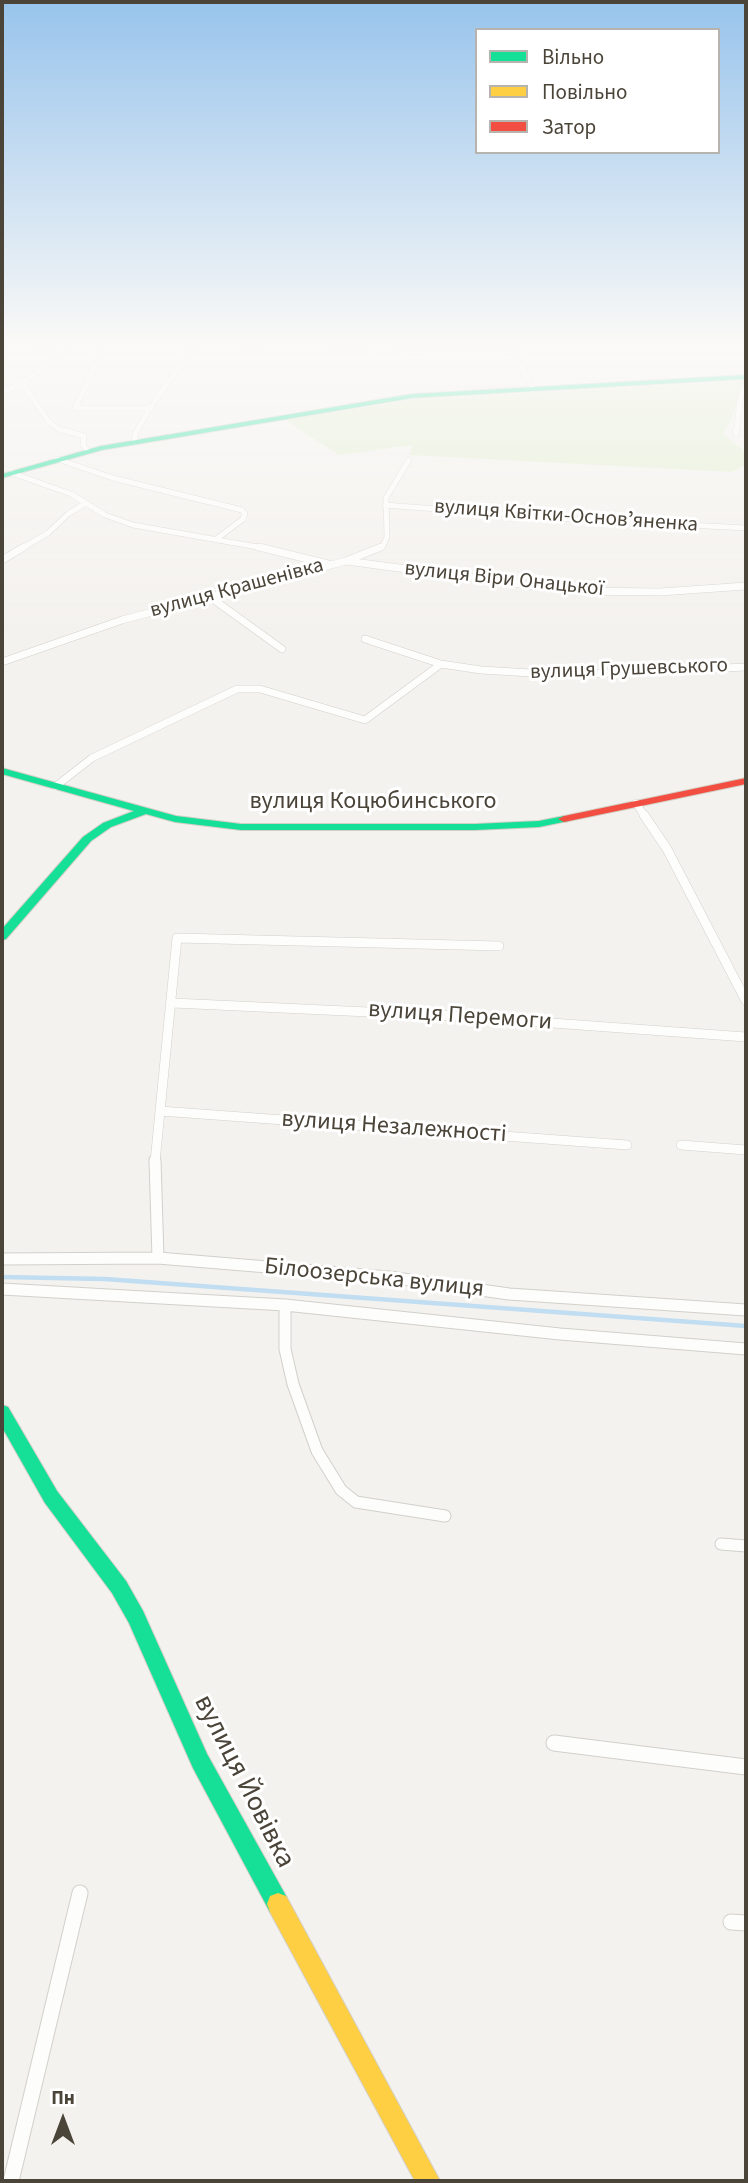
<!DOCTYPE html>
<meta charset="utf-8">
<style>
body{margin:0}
#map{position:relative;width:748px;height:2183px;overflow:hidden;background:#f4f2ee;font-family:"Source Sans 3",sans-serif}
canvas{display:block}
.frame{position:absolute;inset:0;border:4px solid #4b4439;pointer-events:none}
.legend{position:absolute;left:475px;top:28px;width:245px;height:126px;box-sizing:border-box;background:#fff;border:2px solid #b7b4b0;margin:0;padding:9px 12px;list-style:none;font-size:21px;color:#4b4439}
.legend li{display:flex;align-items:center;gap:14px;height:35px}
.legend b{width:35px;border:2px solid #b7b4b0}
.north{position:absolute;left:28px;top:2085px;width:70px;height:70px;-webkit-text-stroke:5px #fff;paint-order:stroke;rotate:0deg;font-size:19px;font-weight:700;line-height:28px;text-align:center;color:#4b4439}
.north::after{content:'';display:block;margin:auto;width:24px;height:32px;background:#4b4439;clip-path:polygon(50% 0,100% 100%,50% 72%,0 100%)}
</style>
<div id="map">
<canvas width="748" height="2183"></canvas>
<div class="frame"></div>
<ul class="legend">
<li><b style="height:9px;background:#16e098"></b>Вільно</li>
<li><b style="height:9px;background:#ffcf43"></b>Повільно</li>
<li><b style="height:9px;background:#f24e42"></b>Затор</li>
</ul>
<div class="north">Пн</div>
</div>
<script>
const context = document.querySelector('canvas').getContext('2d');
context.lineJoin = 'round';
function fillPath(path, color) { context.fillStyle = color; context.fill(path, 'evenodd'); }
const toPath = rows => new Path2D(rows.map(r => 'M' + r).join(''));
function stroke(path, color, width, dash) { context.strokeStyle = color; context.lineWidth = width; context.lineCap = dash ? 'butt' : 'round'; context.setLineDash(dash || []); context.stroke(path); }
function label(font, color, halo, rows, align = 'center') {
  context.font = font + ' "Source Sans 3",sans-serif'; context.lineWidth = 6; context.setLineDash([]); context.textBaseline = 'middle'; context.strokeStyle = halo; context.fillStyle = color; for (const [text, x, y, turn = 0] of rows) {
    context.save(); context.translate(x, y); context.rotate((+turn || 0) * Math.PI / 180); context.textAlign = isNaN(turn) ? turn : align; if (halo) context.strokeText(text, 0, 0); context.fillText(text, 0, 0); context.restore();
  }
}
fillPath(toPath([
 [744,381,731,421,723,434,746,452,746,464,732,472,409,455,413,445,339,455,285,420,415,399]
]), '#e1eecf');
stroke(toPath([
 [2,1277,105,1279,746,1326]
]), '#c0ddf1', 4.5);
const streetFar4 = toPath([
 [225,341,459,354,514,352,508,341],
 [2,345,66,349],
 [102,352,75,408,150,408],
 [514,352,533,389],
 [22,383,49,422,59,429,84,436,83,445,88,451],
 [2,394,33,376,77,341],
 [735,431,736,434,740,400,746,383],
 [134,442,136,432,150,408,198,341],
 [57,459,113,478,242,510,245,514,243,519,215,540],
 [12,473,71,494,105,515,133,525,269,549],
 [385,505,553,518,746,528],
 [21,549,48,533,68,514,86,503],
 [378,549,383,546,387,537,386,498,409,460]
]);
const streetFar3 = toPath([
 [259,547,328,564],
 [2,560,24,547],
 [346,561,573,591,660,592,746,586],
 [210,597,282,649],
 [365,639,441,664],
 [2,662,122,620,346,561,381,547],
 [56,786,92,758,237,689,260,689,365,720,441,664,481,670,565,675,746,667],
 [636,803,645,817]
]);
const streetFar2 = toPath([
 [644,815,667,849,746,1001],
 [173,1003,455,1016,746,1037],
 [160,1111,627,1145],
 [681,1145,746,1150],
 [155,1162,177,938,499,946]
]);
const streetFar1 = toPath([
 [155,1160,158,1258],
 [2,1259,158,1258,389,1277,509,1294,746,1310],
 [2,1289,285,1305,560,1334,746,1349],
 [285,1305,285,1349,293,1384,317,1451,341,1490,356,1502,445,1516],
 [721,1544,746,1546]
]);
const street = toPath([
 [554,1743,746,1767],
 [731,1922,746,1923],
 [11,2181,80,1893]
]);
const fast = toPath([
 [746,375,746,379,412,398,102,450,2,478,2,474,101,446,412,394,746,375],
 [2,768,176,816,241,824,475,824,539,821,564,816,570,819,568,821,539,827,475,830,241,830,175,822,146,814,111,827,91,841,6,939,2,940,2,929,83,837,103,823,134,811,2,774,2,768],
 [2,1405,8,1407,57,1491,126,1581,143,1611,207,1754,286,1896,289,1904,286,1912,278,1915,270,1912,193,1768,129,1623,112,1593,45,1503,2,1427,2,1405]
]);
const slow = toPath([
 [278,1893,286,1896,440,2181,415,2181,270,1912,267,1904,270,1896,278,1893]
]);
const jam = toPath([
 [746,778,746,784,564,822,558,819,564,816,746,778]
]);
stroke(streetFar4, '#d2d0cb', 6);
stroke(streetFar3, '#d2d0cb', 8);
stroke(streetFar2, '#d2d0cb', 10);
stroke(streetFar1, '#d2d0cb', 13);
stroke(street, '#d2d0cb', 17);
stroke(fast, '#d3cfc5', 2);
stroke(slow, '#d3cfc5', 2);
stroke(jam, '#d3cfc5', 2);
stroke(streetFar4, '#fdfdfc', 5);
stroke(streetFar3, '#fdfdfc', 7);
stroke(streetFar2, '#fdfdfc', 9);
stroke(streetFar1, '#fdfdfc', 11);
stroke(street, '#fdfdfc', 15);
fillPath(fast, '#16e098');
fillPath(slow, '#ffcf43');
fillPath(jam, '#f24e42');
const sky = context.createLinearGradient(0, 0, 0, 646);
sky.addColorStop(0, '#98c4ec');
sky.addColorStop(0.53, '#faf9f7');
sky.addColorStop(1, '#faf9f700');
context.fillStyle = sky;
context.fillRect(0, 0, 748, 646);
label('21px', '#4b4439', '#fff', [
 ["вулиця Квітки-Основʼяненка",566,517,4],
 ["вулиця Віри Онацької",504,580,6],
 ["вулиця Крашенівка",237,589,-15],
 ["вулиця Грушевського",629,670,-2]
]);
label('24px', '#4b4439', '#fff', [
 ["вулиця Коцюбинського",373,803],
 ["вулиця Перемоги",460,1017,4],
 ["вулиця Незалежності",394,1128,4],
 ["Білоозерська вулиця",374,1279,6]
]);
label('28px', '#4b4439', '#fff', [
 ["вулиця Йовівка",243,1782,63]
]);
</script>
